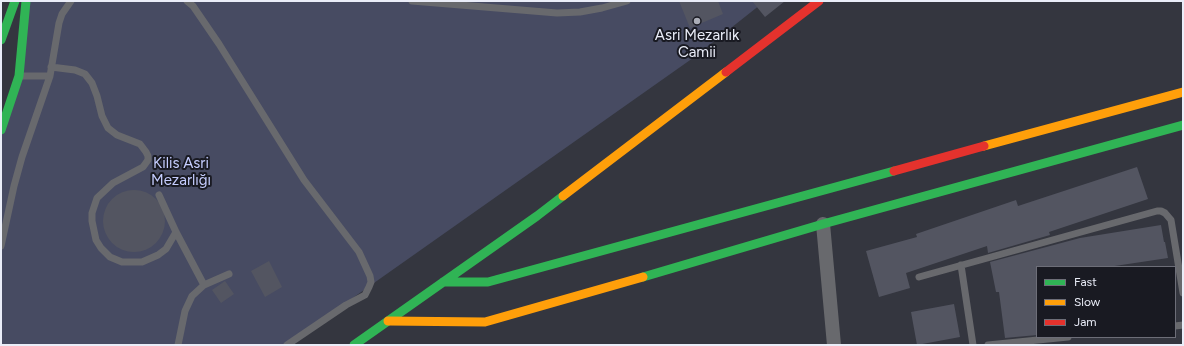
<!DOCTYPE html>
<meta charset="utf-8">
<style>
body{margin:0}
#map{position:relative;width:1184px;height:346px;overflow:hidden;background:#34363f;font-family:Figtree,sans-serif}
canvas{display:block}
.frame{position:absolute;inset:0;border:2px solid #eaedf8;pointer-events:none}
.legend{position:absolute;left:1036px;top:266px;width:140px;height:72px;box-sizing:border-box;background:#191a22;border:1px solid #6d6e78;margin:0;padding:5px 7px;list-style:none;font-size:12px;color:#eaedf8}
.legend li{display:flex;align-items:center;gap:8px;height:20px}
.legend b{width:20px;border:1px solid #6d6e78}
</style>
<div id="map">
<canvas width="1184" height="346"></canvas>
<div class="frame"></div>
<ul class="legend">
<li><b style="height:5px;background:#30b455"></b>Fast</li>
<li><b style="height:5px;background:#ff9f0a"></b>Slow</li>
<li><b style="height:5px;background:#e5322d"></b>Jam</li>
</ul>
</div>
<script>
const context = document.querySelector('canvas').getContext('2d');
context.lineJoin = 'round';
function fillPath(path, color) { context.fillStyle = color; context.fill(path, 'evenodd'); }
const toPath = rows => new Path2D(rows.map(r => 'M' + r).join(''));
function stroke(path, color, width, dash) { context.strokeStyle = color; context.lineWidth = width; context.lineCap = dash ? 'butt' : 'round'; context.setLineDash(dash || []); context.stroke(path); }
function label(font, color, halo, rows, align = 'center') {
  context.font = font + ' Figtree,sans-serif'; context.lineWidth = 4; context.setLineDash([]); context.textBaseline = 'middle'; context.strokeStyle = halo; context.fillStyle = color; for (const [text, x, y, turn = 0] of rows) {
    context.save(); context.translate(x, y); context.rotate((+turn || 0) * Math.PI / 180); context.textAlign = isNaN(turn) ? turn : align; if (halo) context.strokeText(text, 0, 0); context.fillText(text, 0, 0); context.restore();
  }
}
fillPath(toPath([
 [23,1,765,1,693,58,286,345,1,345,1,122,20,64]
]), '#474b62');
fillPath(toPath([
 [679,1,718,1,723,14,690,28],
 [752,1,785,1,765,17],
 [1137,167,1148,199,1049,232,1050,235,988,253,987,246,906,273,910,288,879,297,866,251,917,237,916,234,1016,200,1018,206],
 '103 221a31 31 0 1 1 62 0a31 31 0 1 1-62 0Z',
 [1161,225,1164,242,1165,242,1168,258,1108,267,1037,267,1037,335,1005,338,999,292,996,292,990,262,1080,238],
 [269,261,282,287,265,297,251,271],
 [225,281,234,294,221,303,212,290],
 [954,304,960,337,917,345,911,312]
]), '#535561');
stroke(toPath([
 [187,1,193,6,219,44,304,180,359,252,370,276,371,282,369,287,365,295,346,305,287,345],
 [412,1,557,13,580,12,602,8,627,1],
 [51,67,75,70,85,74,92,83,97,96,102,116,108,128,117,135,140,144,146,152,148,156,148,160,143,167,113,183,97,198,92,213,92,221,96,240,101,248,110,257,122,262,142,262,158,255,166,249,176,232],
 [20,76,50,76],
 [159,195,176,232,204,285],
 [1,246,14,186,22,157,50,76,59,23,62,14,71,1],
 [961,265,973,345],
 [919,277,1157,211,1161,211,1165,213,1171,220,1183,293],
 [1175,326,1183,325],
 [178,345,185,311,192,296,204,285,229,274],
 [988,345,1068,337]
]), '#68696d', 7);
stroke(toPath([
 [823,224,834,345]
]), '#68696d', 14);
stroke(toPath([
 [1,40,15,1],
 [1,130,19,76,26,1],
 [643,277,823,224,1183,125],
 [443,282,488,282,894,171],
 [354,345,537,216,563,196]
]), '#30b455', 9);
stroke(toPath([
 [984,146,1183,92],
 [563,196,726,72],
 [388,321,485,322,643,277]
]), '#ff9f0a', 9);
stroke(toPath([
 [726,72,819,1],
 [894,171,984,146]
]), '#e5322d', 9);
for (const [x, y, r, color] of [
 [697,21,4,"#aaadb7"]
]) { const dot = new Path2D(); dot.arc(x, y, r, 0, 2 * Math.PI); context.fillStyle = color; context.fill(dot); stroke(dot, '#191a22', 1.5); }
label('15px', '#eaedf8', '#191a22', [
 ["Asri Mezarlık",697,36],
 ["Camii",697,53]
]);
label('15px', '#c5cdfe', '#191a22', [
 ["Kilis Asri",181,164],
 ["Mezarlığı",181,181]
]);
</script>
